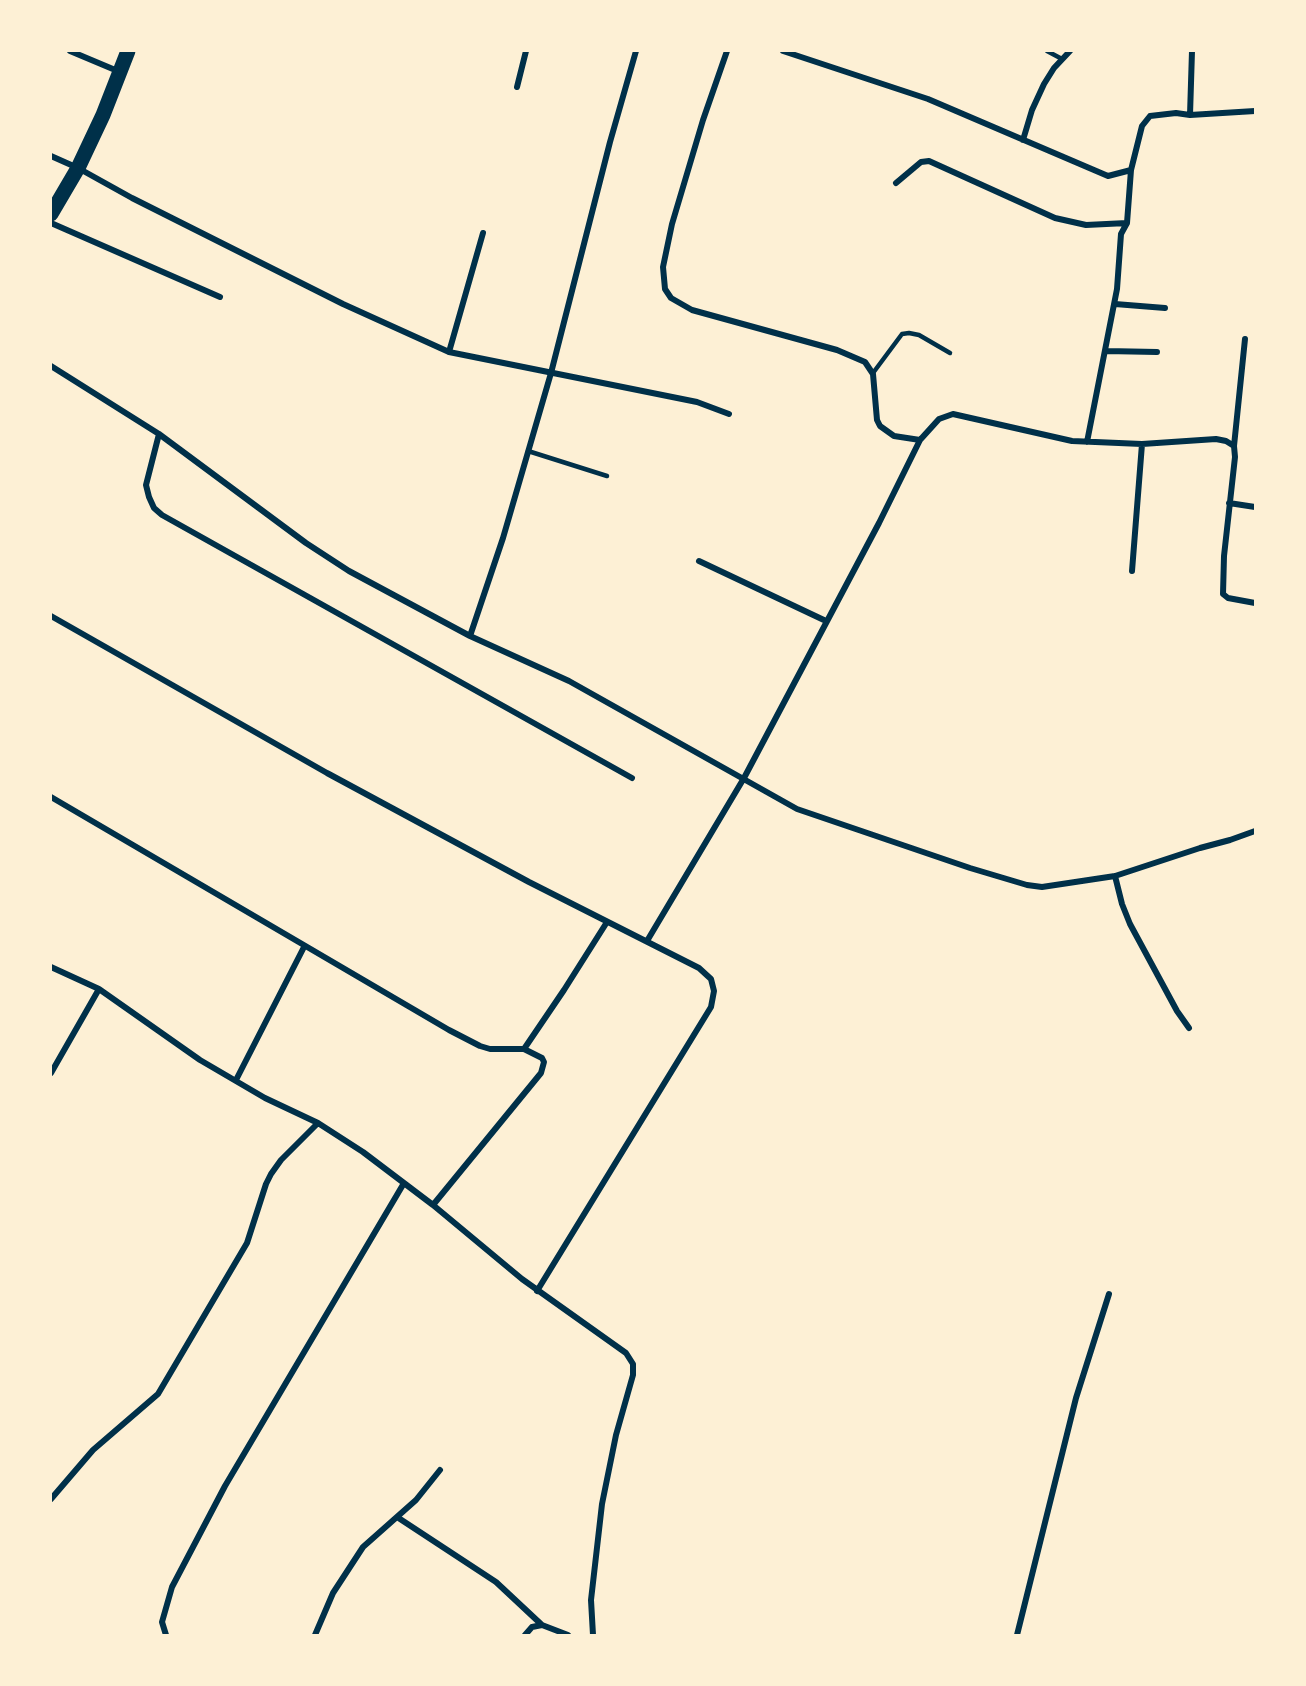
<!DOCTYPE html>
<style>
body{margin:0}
#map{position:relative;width:1306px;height:1686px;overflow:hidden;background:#fdf0d5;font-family:"Golos Text",sans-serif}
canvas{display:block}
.frame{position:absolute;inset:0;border:52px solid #fdf0d5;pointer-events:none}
</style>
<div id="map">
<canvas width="1306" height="1686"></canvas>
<div class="frame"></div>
</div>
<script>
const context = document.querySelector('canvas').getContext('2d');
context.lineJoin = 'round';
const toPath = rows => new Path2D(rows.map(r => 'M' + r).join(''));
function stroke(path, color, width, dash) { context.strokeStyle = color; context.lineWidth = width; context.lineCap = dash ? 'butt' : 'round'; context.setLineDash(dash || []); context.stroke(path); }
stroke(toPath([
 [1047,51,1062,59],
 [873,373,902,334,909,333,919,335,950,353],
 [528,451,607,476]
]), '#003049', 4.5);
stroke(toPath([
 [70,51,120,72],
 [727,51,703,120,672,224,663,267,665,289,671,298,692,310,837,350,865,362,873,374,877,420,880,426,894,436,920,440,939,419,953,414,1072,441,1142,444,1216,439,1226,441,1234,446,1235,457,1224,556,1223,594,1228,598,1255,603],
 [783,51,928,99,1108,176,1131,170,1142,126,1150,116,1176,113,1190,115,1255,111],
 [517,87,526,51],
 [1190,115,1192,51],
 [1023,140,1032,110,1044,84,1054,68,1070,51],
 [51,156,78,168,132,198,343,304,449,352,697,402,729,414],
 [896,183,921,162,929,161,1055,218,1086,225,1127,223,1121,234,1117,289,1087,442],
 [51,223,220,297],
 [1127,223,1131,170],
 [1115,304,1165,308],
 [1106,351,1157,352],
 [449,352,483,233],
 [51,366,159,434,306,543,349,571,470,636,569,681,797,809,970,868,1027,885,1042,887,1115,876,1200,848,1230,840,1255,831],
 [159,434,146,485,149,497,154,508,162,515,632,778],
 [1234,446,1245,339],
 [1229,503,1255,507],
 [699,561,826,621],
 [1132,571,1142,444],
 [51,616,327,773,529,882,699,968,711,979,714,991,711,1007,537,1291],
 [470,636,503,538,551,373,610,142,636,51],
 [51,797,449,1030,480,1046,490,1049,524,1049,564,990,607,922],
 [1115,876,1122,904,1130,924,1177,1011,1189,1028],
 [647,941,744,778,879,523,920,440],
 [51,967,99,989,200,1060,265,1098,318,1123,363,1152,433,1205,522,1279,626,1353,633,1364,633,1375,616,1435,602,1504,591,1600,593,1635],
 [51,1073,99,989],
 [236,1080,304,947],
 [433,1205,541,1073,544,1062,542,1058,524,1049],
 [51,1499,93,1450,158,1394,247,1243,266,1184,271,1174,281,1160,318,1123],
 [397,1517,496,1582,542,1625],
 [166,1635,162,1622,172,1587,225,1486,404,1183],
 [315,1635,333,1593,363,1547,416,1500,440,1470],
 [525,1635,532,1627,542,1625,568,1635],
 [1017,1635,1076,1398,1109,1294]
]), '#003049', 6);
stroke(toPath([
 [51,214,78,168,103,115,128,51]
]), '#003049', 15);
</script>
